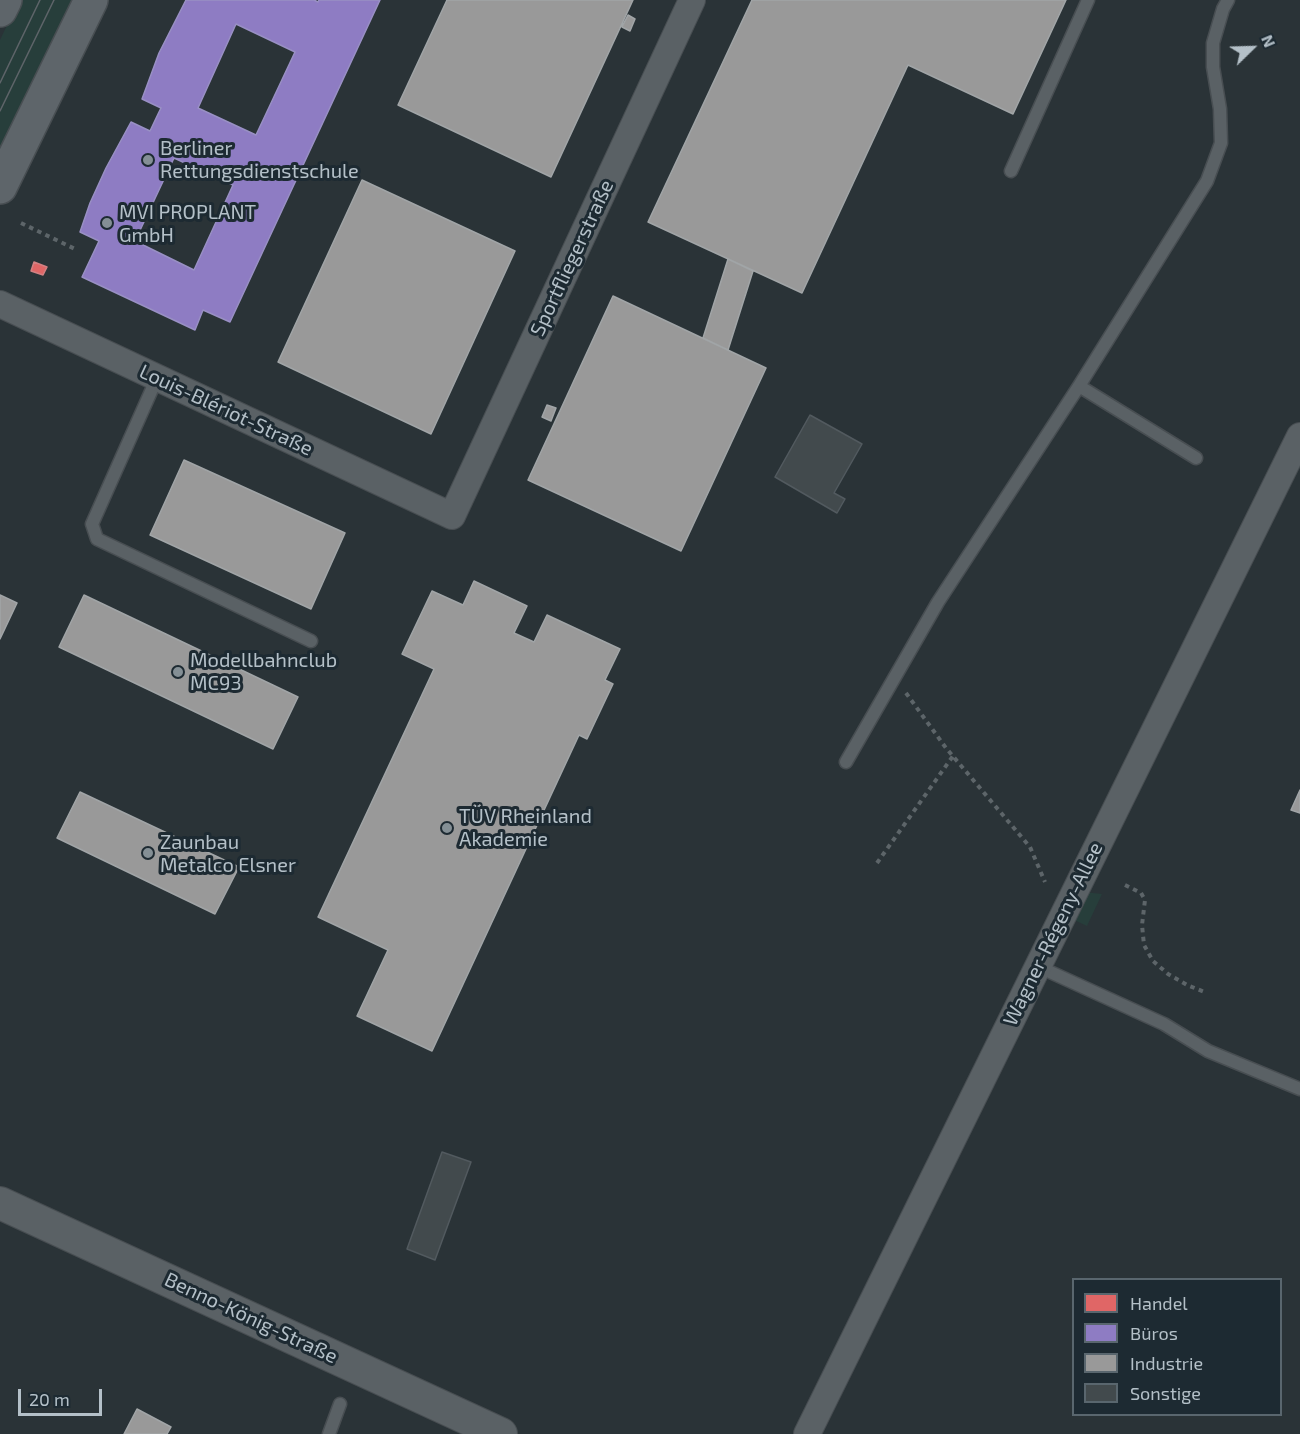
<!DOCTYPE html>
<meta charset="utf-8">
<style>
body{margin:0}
#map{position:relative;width:1300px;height:1434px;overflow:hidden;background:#2a3337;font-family:"Exo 2",sans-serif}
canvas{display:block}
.legend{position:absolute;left:1072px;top:1278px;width:210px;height:138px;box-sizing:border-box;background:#1d2a32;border:2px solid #59666e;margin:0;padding:8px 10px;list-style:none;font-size:18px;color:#b4c0c8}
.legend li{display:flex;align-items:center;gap:12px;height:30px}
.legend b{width:30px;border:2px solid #59666e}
.north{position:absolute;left:1222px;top:18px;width:60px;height:60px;-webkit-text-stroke:4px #1d2a32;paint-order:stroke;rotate:67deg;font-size:16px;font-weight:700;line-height:24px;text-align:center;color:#b4c0c8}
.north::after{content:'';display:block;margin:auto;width:21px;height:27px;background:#b4c0c8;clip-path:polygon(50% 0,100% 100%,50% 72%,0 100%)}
.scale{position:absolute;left:18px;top:1389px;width:84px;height:27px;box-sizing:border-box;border:3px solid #b4c0c8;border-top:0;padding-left:8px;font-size:18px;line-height:21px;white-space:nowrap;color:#b4c0c8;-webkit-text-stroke:4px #1d2a32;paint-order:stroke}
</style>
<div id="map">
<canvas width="1300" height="1434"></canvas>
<ul class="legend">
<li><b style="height:16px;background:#e06666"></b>Handel</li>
<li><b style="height:16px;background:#8e7cc3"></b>Büros</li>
<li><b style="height:16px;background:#999"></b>Industrie</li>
<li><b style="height:16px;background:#424a4d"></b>Sonstige</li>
</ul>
<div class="north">N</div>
<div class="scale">20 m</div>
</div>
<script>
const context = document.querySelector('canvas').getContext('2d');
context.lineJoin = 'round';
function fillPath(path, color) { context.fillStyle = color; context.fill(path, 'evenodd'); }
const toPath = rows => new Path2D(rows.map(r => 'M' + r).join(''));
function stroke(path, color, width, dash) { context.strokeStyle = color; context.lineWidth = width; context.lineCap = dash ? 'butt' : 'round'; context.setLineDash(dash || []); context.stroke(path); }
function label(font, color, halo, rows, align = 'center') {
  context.font = font + ' "Exo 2",sans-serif'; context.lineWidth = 6; context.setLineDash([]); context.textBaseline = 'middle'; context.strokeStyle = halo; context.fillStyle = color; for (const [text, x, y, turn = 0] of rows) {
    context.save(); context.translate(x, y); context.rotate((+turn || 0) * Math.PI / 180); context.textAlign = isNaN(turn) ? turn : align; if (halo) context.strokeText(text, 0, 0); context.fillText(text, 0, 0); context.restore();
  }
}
fillPath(toPath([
 [19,0,75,0,0,153,0,40],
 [1084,892,1102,894,1087,926,1070,918]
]), '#273e3b');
const shops = toPath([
 [34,262,47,267,43,275,31,271,34,262]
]);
fillPath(shops, '#e06666');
stroke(shops, '#d38183', 1.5);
const offices = toPath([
 [186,0,314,0,318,2,319,0,380,0,230,322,203,310,195,330,82,277,99,241,80,232,90,203,106,168,131,122,150,131,159,112,161,108,142,99,159,53,186,0],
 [236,24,295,52,256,135,198,108,236,24],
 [174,158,233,185,194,270,135,241,174,158]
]);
fillPath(offices, '#8e7cc3');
stroke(offices, '#9990c4', 1.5);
const industry = toPath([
 [447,0,633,0,551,177,398,105,447,0],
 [752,0,1066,0,1013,114,908,65,802,293,648,222,752,0],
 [628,15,635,19,630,31,622,27,628,15],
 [362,180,515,251,431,434,278,362,362,180],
 [728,259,753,271,728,350,703,338,728,259],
 [613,296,766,368,681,551,528,480,613,296],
 [547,405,556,408,551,421,542,417,547,405],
 [184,460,345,533,311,609,150,535,184,460],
 [474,581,527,606,514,633,534,642,547,615,620,649,605,680,613,684,587,739,579,735,432,1051,357,1016,388,950,318,917,434,669,402,654,432,591,463,605,474,581],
 [0,595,17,603,0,639,0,595],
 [84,595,298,697,273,749,59,647,84,595],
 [1300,790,1300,813,1291,810,1300,790],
 [80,792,239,867,215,914,57,838,80,792],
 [137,1409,171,1427,167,1434,124,1434,137,1409]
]);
fillPath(industry, '#999');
stroke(industry, '#a1a5a7', 1.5);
const building = toPath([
 [810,415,862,444,834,493,845,499,837,513,775,477,810,415],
 [442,1152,471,1162,435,1260,407,1249,442,1152]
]);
fillPath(building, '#424a4d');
stroke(building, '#525a5f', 1.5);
const service = toPath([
 [1011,171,1088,0],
 [157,378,92,524,97,539,311,641],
 [1079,386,1196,458],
 [846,762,938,602,1079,386,1207,181,1221,143,1220,109,1213,67,1213,43,1223,9,1228,0],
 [1037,966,1164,1024,1208,1051,1300,1089],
 [329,1434,340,1404]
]);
const minor = toPath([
 [0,304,452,516,692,0],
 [807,1434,1300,436]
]);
const tertiary = toPath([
 [0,1203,501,1434]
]);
const secondary = toPath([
 [0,10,5,0],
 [0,187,91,0]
]);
stroke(service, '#484e52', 15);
stroke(minor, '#484e52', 28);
stroke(tertiary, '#484e52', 34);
stroke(secondary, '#484e52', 36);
stroke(toPath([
 [21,223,75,249],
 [906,693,946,748,1030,847,1045,882],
 [877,863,953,756],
 [1125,885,1141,893,1145,900,1142,925,1144,945,1153,961,1168,974,1187,985,1207,993]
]), '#5d6569', 4, [4.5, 4.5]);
stroke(service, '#5a6165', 12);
stroke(minor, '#5a6165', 26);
stroke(tertiary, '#5a6165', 32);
stroke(secondary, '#5e656a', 33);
stroke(toPath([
 [0,83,40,0],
 [0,111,54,0]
]), '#5e6469', 1.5);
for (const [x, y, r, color] of [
 [148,160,6,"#848f95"],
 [107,223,6,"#848f95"],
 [178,672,6,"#848f95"],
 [447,828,6,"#848f95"],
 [148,853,6,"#848f95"]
]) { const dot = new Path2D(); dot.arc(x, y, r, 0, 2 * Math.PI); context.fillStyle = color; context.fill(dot); stroke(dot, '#1d2a32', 2); }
label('20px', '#b4c0c8', '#1d2a32', [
 ["Berliner",160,148],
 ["Rettungsdienstschule",160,171],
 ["MVI PROPLANT",119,212],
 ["GmbH",119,235],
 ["Modellbahnclub",190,660],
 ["MC93",190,683],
 ["TÜV Rheinland",459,816],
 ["Akademie",459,839],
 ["Zaunbau",160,842],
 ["Metalco Elsner",160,865]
], 'left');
label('20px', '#b4c0c8', '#1d2a32', [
 ["Sportfliegerstraße",572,258,-65],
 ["Louis-Blériot-Straße",226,410,25],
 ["Wagner-Régeny-Allee",1053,934,-64],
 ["Benno-König-Straße",251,1318,25]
]);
</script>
